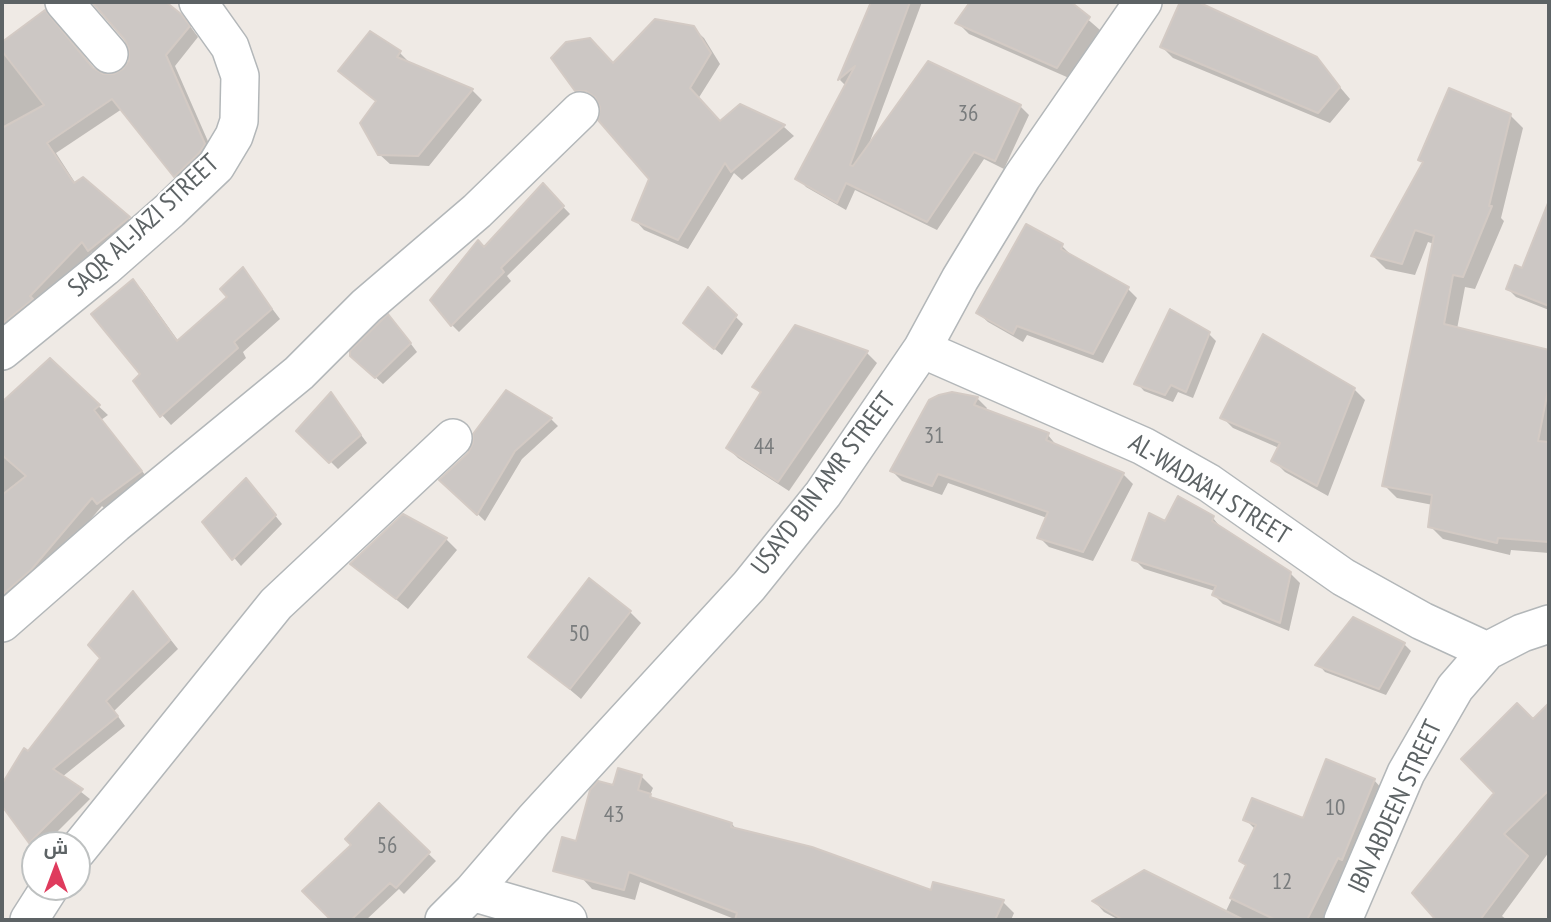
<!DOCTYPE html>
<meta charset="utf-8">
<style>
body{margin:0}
#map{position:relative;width:1551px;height:922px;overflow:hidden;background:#efeae5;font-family:"PT Sans Narrow",Cairo,sans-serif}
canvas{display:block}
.frame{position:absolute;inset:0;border:4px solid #5d6365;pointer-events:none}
.north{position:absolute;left:21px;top:831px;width:70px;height:70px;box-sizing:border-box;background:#fff;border:2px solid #bec1c1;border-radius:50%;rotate:0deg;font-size:19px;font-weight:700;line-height:28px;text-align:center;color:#5d6365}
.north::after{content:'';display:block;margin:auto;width:24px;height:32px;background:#df3b5d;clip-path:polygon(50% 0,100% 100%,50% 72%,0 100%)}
</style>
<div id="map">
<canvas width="1551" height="922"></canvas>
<div class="frame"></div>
<div class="north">ش</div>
</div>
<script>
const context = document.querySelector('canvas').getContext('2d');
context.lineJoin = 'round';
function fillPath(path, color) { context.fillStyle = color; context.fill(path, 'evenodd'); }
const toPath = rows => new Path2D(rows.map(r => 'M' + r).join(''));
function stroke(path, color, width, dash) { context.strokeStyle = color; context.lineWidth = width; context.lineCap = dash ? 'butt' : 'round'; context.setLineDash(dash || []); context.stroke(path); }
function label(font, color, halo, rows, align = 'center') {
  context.font = font + ' "PT Sans Narrow",sans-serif'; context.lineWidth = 5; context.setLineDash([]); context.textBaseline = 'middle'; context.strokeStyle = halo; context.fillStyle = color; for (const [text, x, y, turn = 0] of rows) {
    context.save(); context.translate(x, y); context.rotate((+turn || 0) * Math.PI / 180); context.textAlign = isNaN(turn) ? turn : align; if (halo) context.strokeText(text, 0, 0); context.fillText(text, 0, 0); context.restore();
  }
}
fillPath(toPath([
 [94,2,163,2,190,26,198,37,175,66,214,155,185,186,122,109,56,153,76,184,83,179,139,228,99,260,92,252,2,342,2,44,45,12,96,72,101,75,113,76,123,72,131,61,131,49,126,39],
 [873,2,922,2,869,144,1020,106,1029,115,1004,169,984,159,937,230,855,190,846,210,806,187,798,178,846,86,840,80],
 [973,2,1068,2,1100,30,1069,78,969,34,958,23],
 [1182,2,1193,2,1316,59,1350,99,1330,123,1173,58,1162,47],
 [693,28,704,38,720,64,698,99,720,123,740,106,784,127,794,136,742,180,734,173,688,249,644,230,635,220,652,179,602,105,589,91],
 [371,33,400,53,410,63,472,90,482,100,429,166,390,164,379,154,377,102,351,81],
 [1510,115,1523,128,1501,218,1504,221,1475,289,1465,287,1457,329,1549,352,1549,553,1511,550,1510,555,1443,539,1430,526,1433,505,1397,498,1384,485,1434,244,1428,242,1415,275,1386,269,1373,256,1424,164,1420,160],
 [543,186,570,214,507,276,511,281,459,332,452,325,485,249],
 [1549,207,1549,310,1516,297,1508,289,1523,270],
 [1062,246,1071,255,1127,288,1137,298,1103,363,1027,335,1023,342,988,322,978,313],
 [243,270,280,319,243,352,246,358,171,425,162,415,143,374,133,281,142,290,179,342,230,297],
 [708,290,743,324,722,355,692,330],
 [396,324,417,352,383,384,360,363],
 [1209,334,1216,341,1193,398,1178,392,1173,402,1144,391,1137,383],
 [867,353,877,363,789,491,738,458,728,448,762,395,754,387],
 [50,361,108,415,101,420,150,481,108,512,102,506,40,579,2,612,2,405],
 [1354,389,1365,400,1328,496,1285,472,1274,461,1279,448,1233,428,1222,417],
 [507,392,551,419,558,426,522,459,485,521,442,480,469,454],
 [331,394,367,443,338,469,299,430],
 [977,398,987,408,985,411,1048,435,1057,446,1123,474,1133,484,1093,561,1049,547,1039,537,1047,518,948,483,942,495,902,481,892,471],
 [253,488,282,524,241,566,204,522],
 [403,516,446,539,457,550,408,609,352,564],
 [1213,518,1222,529,1290,573,1300,583,1289,631,1223,604,1214,595,1215,591,1144,569,1134,559],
 [141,602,178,649,114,711,125,726,62,777,90,799,44,845,35,846,2,803,2,788,25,750,28,753,102,658],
 [630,612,641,623,581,699,530,656],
 [1404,644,1411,651,1386,695,1325,672,1318,664],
 [1549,705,1549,852,1502,916,1507,920,1438,920,1414,893,1497,793,1533,722],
 [641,776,653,788,650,795,655,800,732,824,737,830,932,892,1003,902,1014,913,1011,920,737,920,640,882,635,900,592,889,581,877,614,787],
 [1374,780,1384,791,1323,920,1119,920,1104,912,1094,901,1225,913,1247,867,1241,861,1256,830,1245,819,1304,820],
 [379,806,436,861,404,894,399,889,366,920,333,920,305,891,353,845]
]), '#0003');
const building = toPath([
 [92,2,166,2,181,14,190,26,166,55,205,144,199,153,174,177,112,99,47,143,74,183,83,177,130,217,88,251,82,242,30,296,33,299,2,324,2,128,44,105,2,51,2,42,45,10,93,68,103,74,114,74,123,69,129,61,129,49,125,40,92,2],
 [871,2,910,2,850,165,853,166,928,61,1021,105,995,161,974,152,927,222,846,183,837,203,795,179,855,66,838,80,871,2],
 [970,2,1071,2,1090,17,1057,68,955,23,970,2],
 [1180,2,1198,2,1317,57,1340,87,1318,113,1160,47,1180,2],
 [655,19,694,26,711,53,690,88,720,121,740,104,785,125,731,172,725,163,678,240,632,220,649,179,598,120,600,107,595,97,586,91,575,91,551,58,566,42,590,38,613,63,655,19],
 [370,31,401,51,397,57,473,89,418,156,378,155,360,123,376,101,338,71,370,31],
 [1449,88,1511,114,1489,206,1492,206,1463,277,1453,275,1444,324,1549,350,1549,385,1538,441,1549,442,1549,542,1498,538,1497,543,1428,527,1432,495,1382,486,1434,236,1415,230,1402,264,1371,256,1423,162,1418,160,1449,88],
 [543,183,564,206,501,268,504,272,451,326,430,300,478,240,484,247,543,183],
 [1548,203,1549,203,1549,306,1506,289,1515,265,1522,268,1548,203],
 [1026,224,1063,244,1061,249,1129,287,1093,354,1017,326,1013,334,976,313,1026,224],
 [243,267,272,309,234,342,238,348,160,417,133,381,140,374,91,314,133,279,177,341,227,297,220,289,243,267],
 [708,287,737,315,714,349,683,323,708,287],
 [1170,309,1210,332,1186,392,1171,385,1165,395,1134,384,1170,309],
 [388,314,411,343,375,378,350,356,350,351,388,314],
 [795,325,868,351,778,482,726,448,761,392,752,387,795,325],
 [1263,334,1355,388,1317,486,1271,461,1280,443,1220,418,1263,334],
 [50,358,100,405,94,410,142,471,97,504,92,498,31,570,2,595,2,495,26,476,2,455,2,402,50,358],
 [506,390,552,418,515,451,477,515,439,480,468,453,473,443,473,434,506,390],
 [331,392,361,435,329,463,296,431,331,392],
 [952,392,978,397,974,405,1049,433,1046,440,1124,473,1083,552,1037,538,1048,512,938,474,932,486,890,471,929,400,939,395,952,392],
 [246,478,276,515,232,560,202,522,246,478],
 [1178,496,1214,516,1212,521,1291,572,1280,623,1212,595,1216,586,1132,560,1149,513,1165,521,1178,496],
 [403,514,447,538,396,599,350,564,403,514],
 [589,578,631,611,570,689,528,657,589,578],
 [133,591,170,640,106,701,118,716,53,769,83,789,29,843,2,806,2,784,24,748,28,751,100,658,88,645,133,591],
 [1353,617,1405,643,1379,689,1315,665,1353,617],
 [1517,703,1533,719,1549,703,1549,790,1504,834,1528,856,1480,920,1436,920,1412,893,1494,793,1461,759,1517,703],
 [1326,759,1375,779,1342,860,1338,858,1307,920,1276,920,1230,898,1246,865,1239,861,1256,825,1243,820,1252,798,1303,818,1326,759],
 [618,768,642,775,638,790,651,794,650,797,732,823,731,827,812,847,931,890,933,882,1004,900,995,920,735,920,737,913,629,872,624,890,553,871,562,837,576,841,590,790,598,781,613,785,618,768],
 [379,803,430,852,396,888,390,883,351,920,331,920,302,891,351,845,345,839,379,803],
 [1144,870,1244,920,1123,920,1092,901,1144,870]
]);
fillPath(building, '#ccc7c4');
stroke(building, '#d3cac4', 2);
const street = toPath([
 [64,2,109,54],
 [922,349,1143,446,1209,483,1343,577,1422,621,1487,651],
 [2,351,104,268,170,210,216,166,234,136,239,121,240,76,230,47,198,2],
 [2,623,115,524,299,373,366,306,477,211,580,111],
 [77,851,276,604,453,438],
 [472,892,568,920],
 [29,920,50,887],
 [444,920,472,892,534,820,749,586,823,494,922,349,960,279,1022,177,1143,2],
 [1343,920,1406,773,1455,688,1487,651,1522,633,1549,624]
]);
stroke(street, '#b3b7b9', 40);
stroke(street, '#fff', 37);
label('23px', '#797c7d', null, [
 ["36",968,114],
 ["31",934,436],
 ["44",764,447],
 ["50",579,634],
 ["10",1335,808],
 ["43",614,815],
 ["56",387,846],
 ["12",1282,882]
]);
label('26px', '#5d6365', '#fff', [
 ["SAQR AL-JAZI STREET",144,226,-43],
 ["USAYD BIN AMR STREET",824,484,-53],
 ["AL-WADA’AH STREET",1209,490,32],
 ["IBN ABDEEN STREET",1396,807,-65]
]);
</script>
